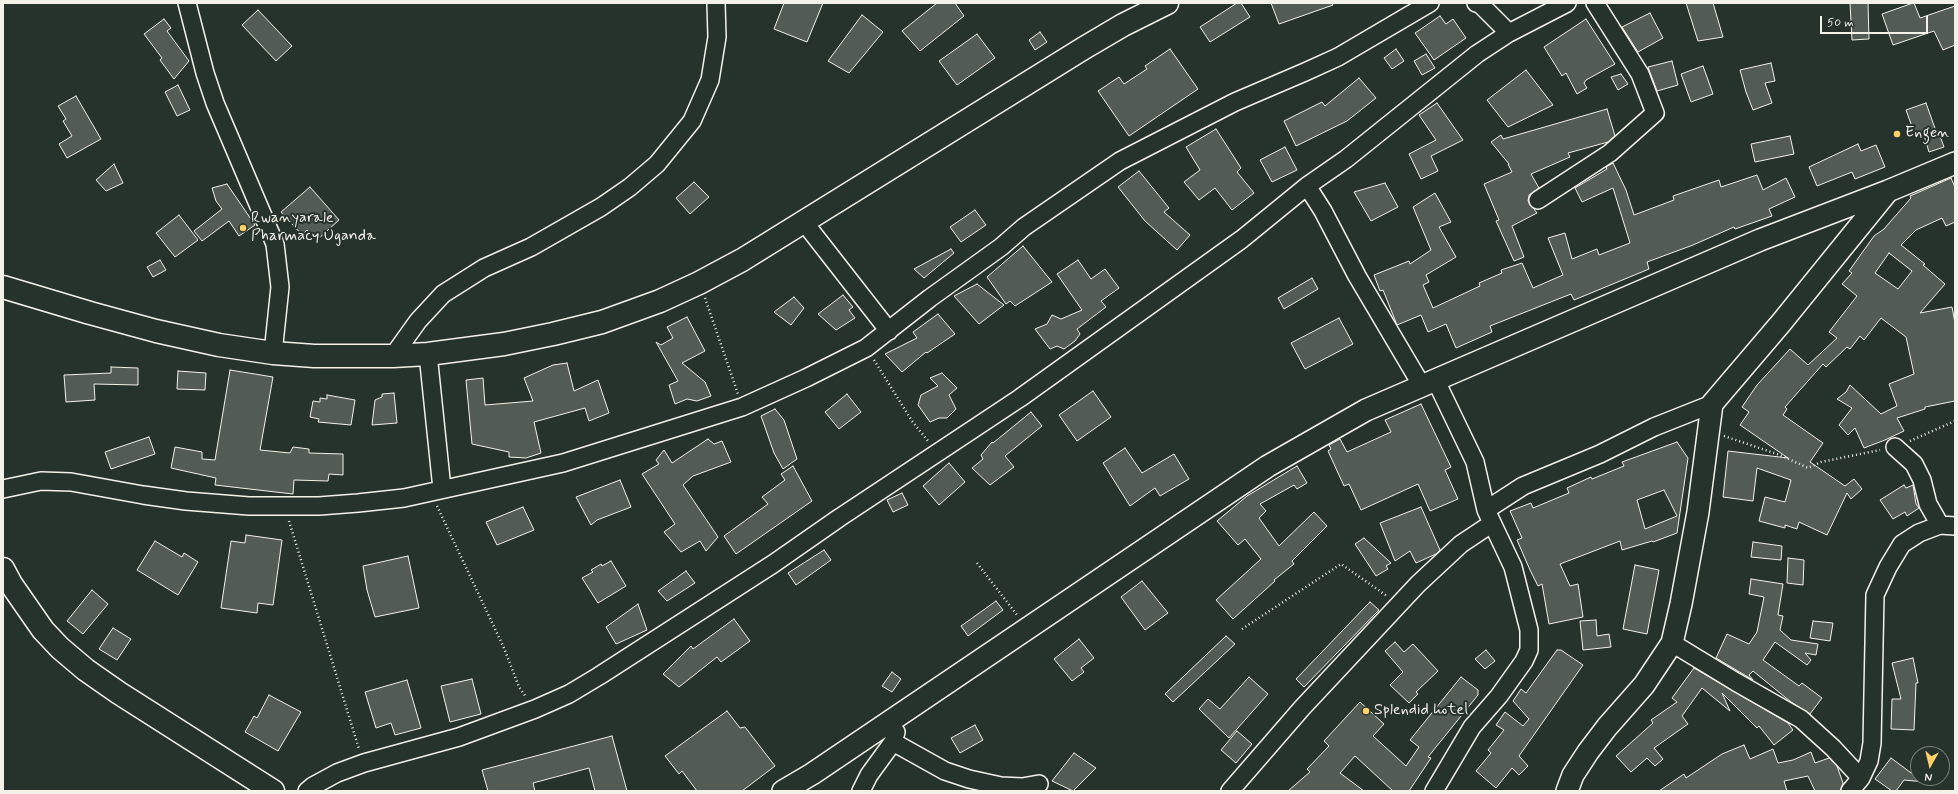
<!DOCTYPE html>
<style>
body{margin:0}
#map{position:relative;width:1958px;height:794px;overflow:hidden;background:#26332d;font-family:Mynerve,sans-serif}
canvas{display:block}
.frame{position:absolute;inset:0;border:4px solid #f4f1e8;pointer-events:none}
.north{position:absolute;left:1910px;top:746px;width:40px;height:40px;box-sizing:border-box;background:#26332d;border:1px solid #787f78;border-radius:50%;rotate:188deg;font-size:11px;font-weight:700;line-height:16px;text-align:center;color:#f4f1e8}
.north::after{content:'';display:block;margin:auto;width:14px;height:18px;background:#ffd166;clip-path:polygon(50% 0,100% 100%,50% 72%,0 100%)}
.scale{position:absolute;left:1820px;top:16px;width:108px;height:18px;box-sizing:border-box;border:2px solid #f4f1e8;border-top:0;padding-left:5px;font-size:12px;line-height:14px;white-space:nowrap;color:#f4f1e8;-webkit-text-stroke:3px #26332d;paint-order:stroke}
</style>
<div id="map">
<canvas width="1958" height="794"></canvas>
<div class="frame"></div>
<div class="north">N</div>
<div class="scale">50 m</div>
</div>
<script>
const context = document.querySelector('canvas').getContext('2d');
context.lineJoin = 'round';
function fillPath(path, color) { context.fillStyle = color; context.fill(path, 'evenodd'); }
const toPath = rows => new Path2D(rows.map(r => 'M' + r).join(''));
function stroke(path, color, width, dash) { context.strokeStyle = color; context.lineWidth = width; context.lineCap = dash ? 'butt' : 'round'; context.setLineDash(dash || []); context.stroke(path); }
function label(font, color, halo, rows, align = 'center') {
  context.font = font + ' Mynerve,sans-serif'; context.lineWidth = 4; context.setLineDash([]); context.textBaseline = 'middle'; context.strokeStyle = halo; context.fillStyle = color; for (const [text, x, y, turn = 0] of rows) {
    context.save(); context.translate(x, y); context.rotate((+turn || 0) * Math.PI / 180); context.textAlign = isNaN(turn) ? turn : align; if (halo) context.strokeText(text, 0, 0); context.fillText(text, 0, 0); context.restore();
  }
}
const building = toPath([
 [784,3,823,3,807,42,774,29,784,3],
 [937,3,955,3,964,16,920,51,902,31,937,3],
 [1237,3,1241,3,1250,17,1210,42,1200,27,1237,3],
 [1271,3,1332,3,1333,5,1279,24,1271,3],
 [1686,3,1713,3,1723,37,1698,41,1686,3],
 [1850,3,1868,3,1869,39,1852,40,1850,3],
 [1913,3,1914,3,1920,18,1955,6,1955,45,1943,50,1934,31,1893,45,1882,14,1913,3],
 [258,10,292,46,276,61,242,25,258,10],
 [1650,13,1663,38,1638,52,1622,27,1650,13],
 [862,15,883,32,849,73,828,61,862,15],
 [1440,16,1446,24,1453,19,1466,38,1434,60,1415,33,1440,16],
 [164,19,171,28,167,31,189,61,174,79,160,60,162,58,144,34,164,19],
 [1586,19,1615,64,1586,80,1584,83,1587,88,1577,94,1566,73,1562,76,1544,47,1586,19],
 [1040,32,1047,42,1035,50,1029,40,1040,32],
 [977,34,995,58,957,85,939,61,977,34],
 [1170,49,1198,89,1129,136,1098,91,1119,77,1124,84,1147,69,1145,66,1170,49],
 [1396,49,1404,61,1392,69,1384,58,1396,49],
 [1426,54,1435,68,1422,75,1414,61,1426,54],
 [1672,61,1678,85,1657,91,1648,67,1672,61],
 [1771,63,1775,81,1765,83,1772,103,1753,110,1746,92,1740,70,1771,63],
 [1703,66,1713,94,1691,102,1681,74,1703,66],
 [1526,70,1553,105,1508,127,1487,100,1526,70],
 [1621,74,1628,84,1618,90,1611,77,1621,74],
 [1359,78,1376,98,1347,121,1296,146,1284,121,1322,102,1325,106,1359,78],
 [178,85,190,110,177,116,165,92,178,85],
 [76,96,101,139,67,158,59,144,72,136,63,121,66,119,58,106,76,96],
 [1437,103,1463,140,1431,156,1438,171,1421,179,1409,154,1436,140,1419,115,1437,103],
 [1926,103,1937,134,1939,133,1944,147,1929,152,1923,132,1915,135,1906,110,1926,103],
 [1607,109,1615,136,1608,142,1568,153,1570,157,1531,174,1539,188,1529,195,1528,201,1537,213,1512,226,1524,257,1514,261,1496,221,1499,220,1484,184,1512,172,1508,164,1509,164,1491,142,1501,135,1503,139,1607,109],
 [1216,129,1241,168,1237,172,1254,193,1232,210,1215,188,1199,200,1184,182,1200,170,1186,147,1216,129],
 [1790,136,1794,154,1755,162,1751,144,1790,136],
 [1858,144,1861,151,1876,145,1885,167,1855,179,1852,172,1817,186,1809,167,1858,144],
 [1285,147,1297,170,1272,182,1260,160,1285,147],
 [1613,163,1626,190,1634,215,1674,200,1673,196,1719,180,1721,187,1757,175,1763,190,1786,178,1795,197,1769,209,1772,216,1735,229,1734,227,1693,245,1647,262,1649,269,1574,300,1571,294,1490,326,1492,332,1456,348,1446,324,1428,332,1421,315,1397,325,1383,290,1380,291,1374,275,1409,261,1410,264,1431,250,1413,207,1435,193,1451,222,1439,227,1456,257,1426,275,1429,282,1423,285,1433,308,1480,286,1479,283,1502,273,1501,270,1522,263,1533,288,1563,275,1548,238,1565,233,1572,259,1597,249,1599,255,1630,243,1613,188,1582,202,1575,188,1607,169,1606,167,1613,163],
 [114,164,123,183,106,191,96,180,114,164],
 [1139,171,1169,208,1164,212,1190,235,1177,250,1145,221,1118,187,1139,171],
 [1951,178,1955,187,1955,222,1946,226,1942,218,1916,230,1901,245,1925,264,1923,265,1945,284,1920,313,1952,307,1955,323,1955,401,1925,407,1925,409,1897,418,1904,431,1885,440,1864,448,1855,428,1848,435,1839,425,1852,408,1837,399,1846,392,1850,385,1881,414,1897,406,1889,384,1914,374,1906,337,1881,318,1864,340,1860,336,1850,349,1847,347,1826,367,1823,364,1785,407,1787,409,1783,415,1823,443,1810,462,1845,486,1854,479,1862,489,1851,499,1847,493,1827,535,1799,522,1797,529,1785,525,1785,528,1759,521,1765,497,1785,502,1791,480,1757,468,1753,501,1723,497,1728,451,1788,458,1740,425,1749,412,1742,407,1757,385,1790,349,1808,365,1837,338,1829,332,1857,296,1842,284,1852,273,1849,271,1874,236,1884,229,1911,198,1910,196,1951,178],
 [1889,253,1912,271,1898,289,1875,273,1889,253],
 [694,182,709,197,690,214,676,198,694,182],
 [1385,183,1398,207,1371,221,1354,192,1385,183],
 [227,184,255,225,239,236,229,221,202,241,194,231,222,209,216,201,212,188,227,184],
 [310,187,339,220,317,240,307,230,302,235,281,212,310,187],
 [975,210,986,225,961,242,950,227,975,210],
 [179,215,198,240,175,257,156,233,179,215],
 [1023,246,1052,282,1015,306,1010,301,1006,304,987,277,1023,246],
 [951,249,954,253,924,278,914,269,951,249],
 [160,260,166,270,153,277,147,267,160,260],
 [1078,260,1091,279,1105,269,1119,288,1101,301,1106,307,1077,329,1080,334,1075,341,1064,349,1057,346,1050,349,1035,329,1047,324,1052,315,1061,319,1082,310,1057,274,1078,260],
 [1312,278,1318,289,1284,309,1278,298,1312,278],
 [977,284,1004,305,979,324,954,296,977,284],
 [843,295,853,307,849,310,855,318,836,330,818,314,843,295],
 [794,297,804,308,791,325,774,312,794,297],
 [938,314,955,334,927,353,926,352,902,372,885,354,917,338,913,332,938,314],
 [687,317,705,351,682,363,705,382,711,396,697,401,687,399,675,404,669,385,678,381,656,342,661,345,673,338,667,327,687,317],
 [1339,318,1353,344,1305,369,1291,343,1339,318],
 [567,363,574,391,598,380,609,413,589,421,585,408,534,422,541,453,526,458,509,457,509,452,472,444,466,380,483,378,485,405,533,401,524,378,553,365,567,363],
 [111,367,138,368,138,385,94,384,95,400,66,402,64,375,111,373,111,367],
 [230,370,273,377,260,450,290,453,293,447,309,449,309,453,343,454,343,475,329,474,328,481,294,480,293,494,215,485,216,478,171,468,175,447,202,452,202,459,215,460,230,370],
 [178,371,206,373,205,390,177,389,178,371],
 [942,373,957,388,949,395,956,409,947,418,939,418,930,422,918,405,921,395,938,386,930,378,942,373],
 [1093,391,1111,417,1077,441,1059,415,1093,391],
 [394,393,397,423,372,425,375,400,382,397,382,394,394,393],
 [847,394,861,412,839,429,825,412,847,394],
 [327,395,355,400,351,425,318,422,319,419,310,417,313,401,320,402,320,398,327,399,327,395],
 [1421,404,1451,467,1445,470,1458,499,1430,511,1418,484,1361,510,1349,484,1344,486,1328,451,1331,449,1329,445,1340,439,1347,452,1391,432,1385,420,1421,404],
 [775,409,784,420,797,459,783,469,774,453,761,416,775,409],
 [1031,412,1042,426,1005,456,1014,467,990,485,972,468,983,459,981,455,992,442,993,443,1031,412],
 [149,437,155,454,111,469,105,452,149,437],
 [708,439,714,444,722,441,731,462,693,476,683,485,718,537,706,551,700,541,681,552,664,532,675,524,642,474,659,464,656,460,664,450,672,463,708,439],
 [1677,442,1688,458,1677,533,1653,542,1652,541,1622,550,1620,541,1560,564,1570,586,1578,584,1583,617,1549,624,1542,584,1538,586,1530,570,1517,540,1522,538,1510,511,1531,503,1533,508,1569,493,1567,488,1591,477,1592,479,1624,466,1622,462,1677,442],
 [1664,490,1677,516,1645,529,1637,500,1664,490],
 [1125,448,1142,473,1174,454,1189,479,1160,496,1155,488,1130,506,1103,463,1125,448],
 [949,463,965,482,939,505,923,486,949,463],
 [793,466,812,501,736,554,724,536,768,504,762,497,785,480,781,474,793,466],
 [1297,466,1307,483,1297,489,1294,485,1260,504,1266,511,1259,518,1279,546,1314,512,1327,526,1292,561,1294,564,1274,580,1275,581,1233,619,1216,600,1261,559,1245,539,1238,545,1217,521,1247,496,1297,466],
 [620,480,631,507,597,520,591,525,576,497,620,480],
 [1904,485,1906,488,1913,485,1916,504,1919,508,1907,516,1905,512,1893,519,1880,500,1904,485],
 [902,493,908,505,893,512,887,500,902,493],
 [523,507,534,530,497,545,486,522,523,507],
 [1421,507,1440,550,1436,554,1416,563,1410,551,1395,561,1380,523,1421,507],
 [246,535,282,540,273,605,258,603,257,613,221,608,231,541,245,543,246,535],
 [1364,538,1391,563,1386,566,1388,569,1376,576,1355,544,1364,538],
 [155,541,182,557,184,553,198,562,178,595,137,570,155,541],
 [1753,542,1782,546,1781,560,1751,557,1753,542],
 [824,550,831,560,796,585,788,573,824,550],
 [408,556,419,608,375,617,367,590,363,566,408,556],
 [1788,558,1804,560,1803,585,1787,583,1788,558],
 [611,561,626,586,598,603,582,578,593,572,591,570,601,564,602,566,611,561],
 [1635,565,1659,570,1647,634,1623,629,1635,565],
 [686,571,695,583,667,601,658,591,686,571],
 [1751,579,1783,584,1778,615,1783,616,1780,630,1791,640,1818,644,1816,655,1805,653,1811,660,1807,665,1775,642,1763,660,1799,686,1802,683,1822,698,1810,714,1791,702,1753,671,1749,675,1753,680,1716,658,1727,634,1749,644,1757,632,1764,597,1749,594,1751,579],
 [1142,581,1168,613,1145,630,1121,597,1142,581],
 [92,590,108,604,83,634,67,621,92,590],
 [996,601,1003,610,968,636,961,626,996,601],
 [1370,602,1379,610,1304,687,1296,679,1370,602],
 [638,604,647,630,616,644,606,627,638,604],
 [734,619,750,641,721,662,717,657,679,687,663,674,691,646,693,649,734,619],
 [1596,620,1597,636,1609,634,1611,647,1583,650,1580,621,1596,620],
 [1813,621,1833,623,1830,641,1810,638,1813,621],
 [113,628,131,639,117,660,99,649,113,628],
 [1226,636,1235,644,1173,702,1165,694,1226,636],
 [1079,639,1094,658,1081,668,1084,672,1072,681,1054,659,1079,639],
 [1395,642,1404,652,1413,644,1438,671,1416,692,1418,694,1409,703,1390,685,1403,672,1385,651,1395,642],
 [1486,650,1495,661,1485,669,1475,659,1486,650],
 [1557,650,1561,650,1583,665,1519,756,1528,766,1519,775,1512,768,1496,788,1476,771,1491,753,1488,750,1504,730,1496,725,1505,712,1523,726,1529,719,1513,701,1521,689,1526,693,1557,650],
 [1913,658,1918,683,1916,683,1914,730,1891,729,1892,699,1901,699,1892,663,1913,658],
 [1694,668,1788,723,1793,730,1774,745,1759,726,1757,728,1722,693,1730,711,1702,688,1682,716,1688,724,1654,748,1663,759,1655,766,1647,758,1631,772,1616,756,1653,723,1651,720,1677,702,1672,698,1694,668],
 [892,672,901,679,892,692,882,686,892,672],
 [1249,677,1268,694,1229,738,1199,709,1208,699,1220,709,1249,677],
 [1461,677,1478,690,1478,695,1428,757,1431,758,1409,791,1393,791,1355,756,1340,773,1364,791,1288,791,1310,772,1307,769,1329,746,1324,741,1360,702,1384,724,1373,736,1406,766,1419,747,1410,740,1461,677],
 [472,679,481,714,450,722,441,686,472,679],
 [407,680,421,728,395,735,391,723,376,728,365,692,407,680],
 [269,695,301,712,278,751,245,732,254,716,257,718,269,695],
 [727,711,740,728,745,727,775,766,742,791,697,791,682,771,679,774,665,756,727,711],
 [975,725,983,740,960,753,951,738,975,725],
 [1237,731,1252,744,1236,763,1221,750,1237,731],
 [612,736,627,791,595,791,589,768,533,783,535,791,488,791,482,770,612,736],
 [1744,745,1750,759,1773,749,1778,763,1793,760,1811,752,1815,763,1829,758,1837,766,1843,783,1840,791,1815,791,1808,776,1784,781,1787,791,1659,791,1684,774,1686,778,1722,754,1744,745],
 [1074,753,1096,768,1073,791,1052,781,1074,753],
 [1891,758,1918,778,1926,782,1904,780,1896,791,1892,791,1875,779,1891,758]
]);
fillPath(building, '#525c55');
stroke(building, '#f4f1e8', 1);
const minor = toPath([
 [187,3,205,73,215,103,275,244,280,287,273,353],
 [1476,3,1480,4,1509,33],
 [1307,186,1323,211,1357,276,1422,386],
 [1538,200,1610,153,1655,113,1640,74,1595,3],
 [804,222,889,331],
 [428,354,442,489],
 [393,356,418,321,443,294,484,268,531,247,601,207,630,187,657,164,692,121,710,80,717,37,716,3],
 [1436,381,1475,462,1486,510],
 [1895,447,1914,464,1922,480,1928,504,1940,525],
 [3,489,41,481,71,482,143,495,186,501,249,506,319,506,358,503,404,498,563,463,742,407,806,378,866,348,930,298,1001,247,1024,227,1120,161,1235,102,1305,72,1338,57,1430,3],
 [1672,643,1736,682,1801,719,1833,748,1861,778],
 [893,742,945,771,969,779,1001,786,1022,787,1039,784],
 [307,791,313,786,337,773,364,763,459,737,535,709,569,694,599,676,773,564,839,518,1020,398,1242,239,1307,186,1346,159,1477,54,1509,33,1567,3],
 [861,791,869,775,893,742,896,732],
 [1230,791,1302,708,1418,584,1461,544,1491,524],
 [1434,791,1472,727,1499,696,1524,661,1529,650,1529,630,1513,567,1486,510,1523,486,1600,454,1654,427,1712,404],
 [1850,791,1861,778,1869,761,1872,743,1875,595,1888,567,1902,544,1919,533,1940,525,1955,526]
]);
const tertiary = toPath([
 [783,791,812,774,1268,466,1366,410,1760,240,1888,191],
 [1567,791,1573,775,1588,752,1607,727,1644,685,1672,643,1681,604,1698,512,1712,404,1781,323,1888,191,1955,163]
]);
const trunk = toPath([
 [3,287,90,313,156,331,219,345,273,353,314,356,393,356,428,354,504,344,553,334,602,322,660,301,699,283,742,260,1084,48,1123,25,1167,3],
 [3,569,11,584,43,630,60,648,86,670,119,693,273,791]
]);
stroke(minor, '#f4f1e8', 20);
stroke(tertiary, '#f4f1e8', 24);
stroke(trunk, '#f4f1e8', 25);
stroke(toPath([
 [705,298,738,394],
 [874,360,912,421,928,441],
 [1724,436,1780,455,1808,468,1821,462,1880,450],
 [1910,441,1955,421],
 [437,506,504,648,519,687,526,697],
 [289,521,359,749],
 [977,563,1017,615],
 [1242,629,1341,564,1387,596]
]), '#f4f1e8', 2.5, [1, 3]);
stroke(minor, '#26332d', 17);
stroke(tertiary, '#26332d', 21);
stroke(trunk, '#26332d', 22);
for (const [x, y, r, color] of [
 [1897,134,4,"#ffd166"],
 [243,228,4,"#ffd166"],
 [1366,711,4,"#ffd166"]
]) { const dot = new Path2D(); dot.arc(x, y, r, 0, 2 * Math.PI); context.fillStyle = color; context.fill(dot); stroke(dot, '#26332d', 1.5); }
label('16px', '#f4f1e8', '#26332d', [
 ["Engen",1905,134],
 ["Rwanyarale",251,219],
 ["Pharmacy Uganda",251,237],
 ["Splendid hotel",1374,711]
], 'left');
</script>
